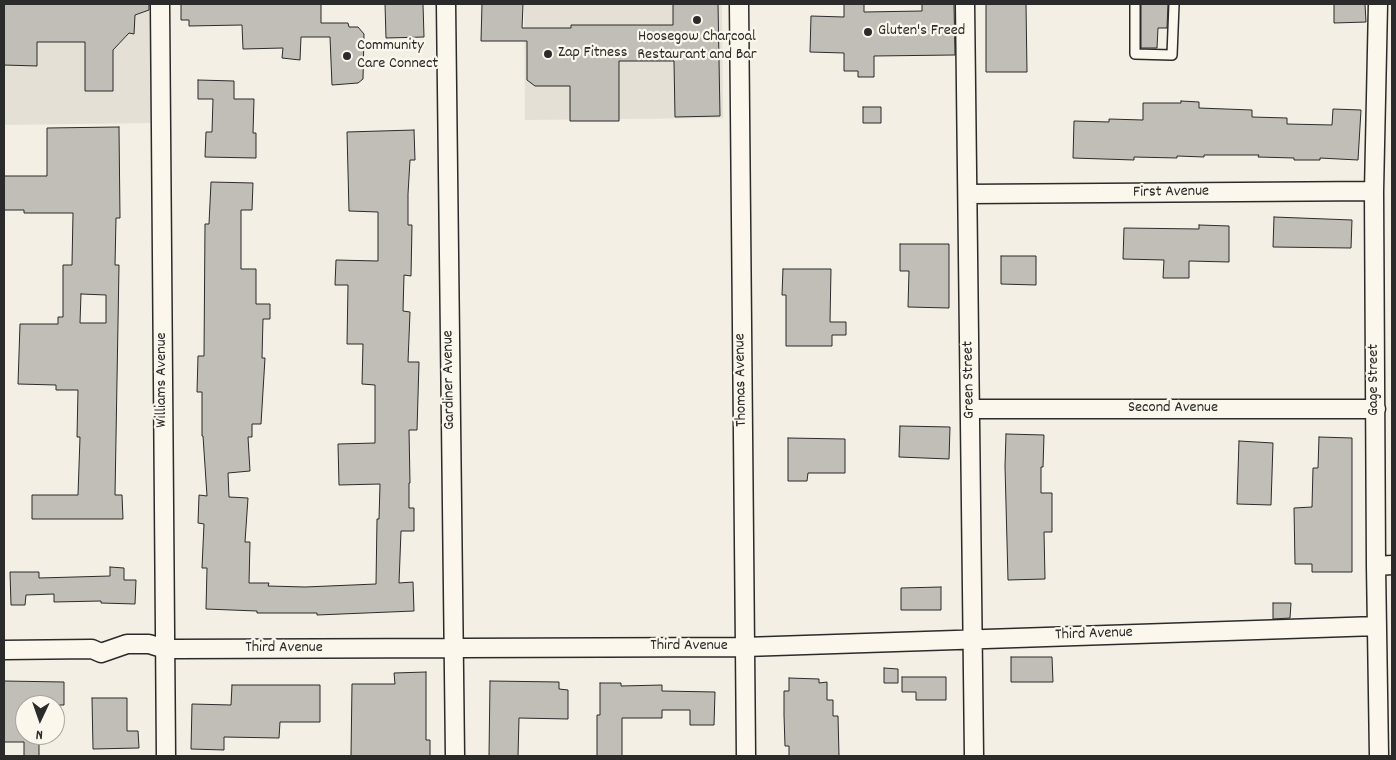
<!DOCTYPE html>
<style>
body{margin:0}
#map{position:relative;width:1396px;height:760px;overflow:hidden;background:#f3efe4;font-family:Dekko,sans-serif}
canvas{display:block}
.frame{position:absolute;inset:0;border:5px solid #2b2b2b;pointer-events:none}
.north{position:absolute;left:15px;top:695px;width:50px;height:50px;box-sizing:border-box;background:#fbf7ec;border:1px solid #a8a59f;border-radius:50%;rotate:183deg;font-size:14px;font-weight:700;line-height:20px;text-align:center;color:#2b2b2b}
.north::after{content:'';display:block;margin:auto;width:18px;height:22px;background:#2b2b2b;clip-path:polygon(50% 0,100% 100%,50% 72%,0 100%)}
</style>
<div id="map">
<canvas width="1396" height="760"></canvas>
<div class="frame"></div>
<div class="north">N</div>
</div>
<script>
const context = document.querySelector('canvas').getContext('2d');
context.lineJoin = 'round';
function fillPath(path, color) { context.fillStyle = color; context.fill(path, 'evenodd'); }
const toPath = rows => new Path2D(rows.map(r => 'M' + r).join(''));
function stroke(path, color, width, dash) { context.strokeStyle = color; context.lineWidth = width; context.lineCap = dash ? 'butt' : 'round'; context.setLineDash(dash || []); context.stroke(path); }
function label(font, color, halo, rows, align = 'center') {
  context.font = font + ' Dekko,sans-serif'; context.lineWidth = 4.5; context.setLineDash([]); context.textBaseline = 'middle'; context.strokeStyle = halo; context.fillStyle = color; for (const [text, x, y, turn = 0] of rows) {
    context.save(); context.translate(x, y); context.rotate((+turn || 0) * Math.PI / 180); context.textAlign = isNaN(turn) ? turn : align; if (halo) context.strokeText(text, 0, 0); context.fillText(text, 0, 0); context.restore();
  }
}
fillPath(toPath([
 [4,4,152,4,154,123,4,125],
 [524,4,722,4,723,118,525,120]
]), '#e4e0d6');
const building = toPath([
 [4,4,149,4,149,10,135,15,134,34,129,33,113,50,113,91,85,91,85,42,37,42,37,66,4,65,4,4],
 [181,4,321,4,321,23,348,23,349,27,358,27,364,34,363,79,358,83,332,85,330,37,301,37,300,60,282,58,283,48,243,49,242,25,189,26,189,20,181,20,181,4],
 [385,4,423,4,424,37,386,38,385,4],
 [482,4,523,4,522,28,571,28,571,25,673,25,673,4,718,4,720,116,675,117,674,61,619,61,619,121,570,121,570,86,535,86,527,80,527,41,481,41,482,4],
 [844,4,864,4,864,12,922,11,922,4,954,4,955,55,874,56,874,77,858,77,858,71,844,71,844,53,810,52,811,16,844,17,844,4],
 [986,4,1026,4,1027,72,986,72,986,4],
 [1141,4,1168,4,1167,28,1158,28,1157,48,1141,48,1141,4],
 [1334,4,1365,4,1366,22,1334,23,1334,4],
 [198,80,234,81,234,99,254,99,253,133,256,133,256,158,205,157,206,132,212,132,213,99,198,99,198,80],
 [1181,101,1199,102,1199,108,1252,110,1252,117,1287,118,1287,124,1332,125,1333,109,1361,110,1358,160,1320,158,1320,160,1294,160,1294,158,1258,157,1259,155,1204,155,1204,157,1177,156,1177,158,1134,157,1134,160,1073,158,1074,121,1109,122,1109,119,1143,120,1143,103,1181,103,1181,101],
 [863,107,881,107,881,123,863,123,863,107],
 [119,127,120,218,116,218,115,265,119,265,115,495,122,495,123,519,32,519,32,495,78,495,80,437,77,437,78,390,56,390,56,385,18,384,20,324,58,324,58,317,63,317,63,265,72,265,73,213,24,213,24,210,4,210,4,176,47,176,47,128,119,127],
 [81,294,106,295,106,323,80,323,81,294],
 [414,130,415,160,410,160,408,194,408,225,412,225,411,276,404,275,403,311,410,312,408,362,419,362,417,430,409,430,410,483,409,483,409,508,414,508,414,531,401,531,399,583,413,582,414,611,317,615,317,613,257,613,257,611,206,609,207,568,202,568,204,524,198,523,199,495,207,496,203,436,202,436,202,392,197,392,198,356,204,356,205,224,209,224,211,182,253,183,252,210,241,210,241,269,256,269,256,304,270,304,270,319,263,319,262,358,265,358,261,424,252,424,252,437,248,437,250,471,228,473,229,497,248,498,245,542,250,542,249,583,269,583,268,586,305,587,376,584,377,519,379,519,380,484,339,485,338,444,375,443,375,385,362,384,363,344,347,344,348,285,335,285,336,260,378,261,378,212,349,211,347,132,414,130],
 [1274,217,1352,220,1351,248,1273,247,1274,217],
 [1199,225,1229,226,1229,262,1189,261,1189,278,1163,278,1164,260,1123,259,1124,228,1199,229,1199,225],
 [900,244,949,244,949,308,908,307,909,271,900,271,900,244],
 [1001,256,1036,256,1036,285,1001,284,1001,256],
 [783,269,831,269,830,322,846,322,846,335,832,335,832,346,786,346,786,295,782,295,783,269],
 [900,426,950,427,949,459,899,457,900,426],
 [1006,434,1044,435,1043,467,1041,467,1041,493,1052,493,1052,532,1044,532,1045,579,1008,580,1005,466,1006,434],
 [1319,437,1352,438,1352,572,1312,572,1312,564,1295,564,1294,508,1312,507,1313,468,1318,468,1319,437],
 [788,438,845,439,845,473,808,473,807,481,788,481,788,438],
 [1239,441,1273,443,1271,505,1237,504,1239,441],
 [110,567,124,568,124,580,136,580,135,604,101,603,101,601,54,602,54,594,26,595,25,605,11,605,10,572,39,572,39,578,110,576,110,567],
 [941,587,941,610,901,610,901,588,941,587],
 [1273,603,1291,603,1290,618,1273,619,1273,603],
 [1011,657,1052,657,1053,682,1011,682,1011,657],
 [884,668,898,669,898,683,884,683,884,668],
 [426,672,426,740,430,740,430,756,351,756,352,684,395,684,394,673,426,672],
 [902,677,946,677,946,700,916,700,916,692,902,692,902,677],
 [789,678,819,679,819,683,827,682,827,700,833,700,833,716,838,716,839,756,789,756,789,746,785,746,784,715,784,691,789,691,789,678],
 [4,681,64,682,64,705,25,705,25,735,39,735,39,756,24,756,24,742,4,742,4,681],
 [490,681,559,682,559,689,568,690,568,719,519,718,518,756,489,756,490,681],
 [600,683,621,683,621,686,662,685,662,691,715,692,714,725,690,725,690,710,662,710,662,718,622,718,622,756,597,756,597,715,600,715,600,683],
 [232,685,320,685,320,722,280,722,279,738,224,737,224,750,191,749,192,704,231,705,232,685],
 [92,698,127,698,127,731,138,731,139,748,93,749,92,698]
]);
fillPath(building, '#c0beb6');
stroke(building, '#2b2b2b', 1);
const lane = toPath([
 [1135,4,1135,54,1172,55,1174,4]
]);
const street = toPath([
 [160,4,166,756],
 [446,4,455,756],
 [739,4,746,756],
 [965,4,974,756],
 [1378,4,1374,191,1376,566,1379,756],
 [968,194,1374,191],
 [970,409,1376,409],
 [1376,566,1392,565],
 [4,650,92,649,101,653,127,644,149,644,165,649,176,649,745,647,1377,626]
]);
stroke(lane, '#2b2b2b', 12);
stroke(street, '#2b2b2b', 21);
stroke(lane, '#fbf7ec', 9);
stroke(street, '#fbf7ec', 18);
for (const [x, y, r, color] of [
 [697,20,5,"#2b2b2b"],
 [868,32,5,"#2b2b2b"],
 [548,54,5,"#2b2b2b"],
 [347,56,5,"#2b2b2b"]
]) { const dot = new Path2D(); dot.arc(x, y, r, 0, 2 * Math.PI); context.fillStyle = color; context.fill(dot); stroke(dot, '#fbf7ec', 2); }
label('16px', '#2b2b2b', '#fbf7ec', [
 ["Gluten's Freed",878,32],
 ["Hoosegow Charcoal",697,38,"center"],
 ["Restaurant and Bar",697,56,"center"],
 ["Community",357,47],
 ["Care Connect",357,65],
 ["Zap Fitness",558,54]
], 'left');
label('16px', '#2b2b2b', '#fbf7ec', [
 ["First Avenue",1171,193,-1],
 ["Williams Avenue",163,380,-90],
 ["Gardiner Avenue",450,380,-91],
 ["Thomas Avenue",742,380,-91],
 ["Green Street",970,380,-91],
 ["Gage Street",1375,380,-90],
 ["Second Avenue",1173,409],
 ["Third Avenue",1094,635,-2],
 ["Third Avenue",689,647],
 ["Third Avenue",284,649]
]);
</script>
